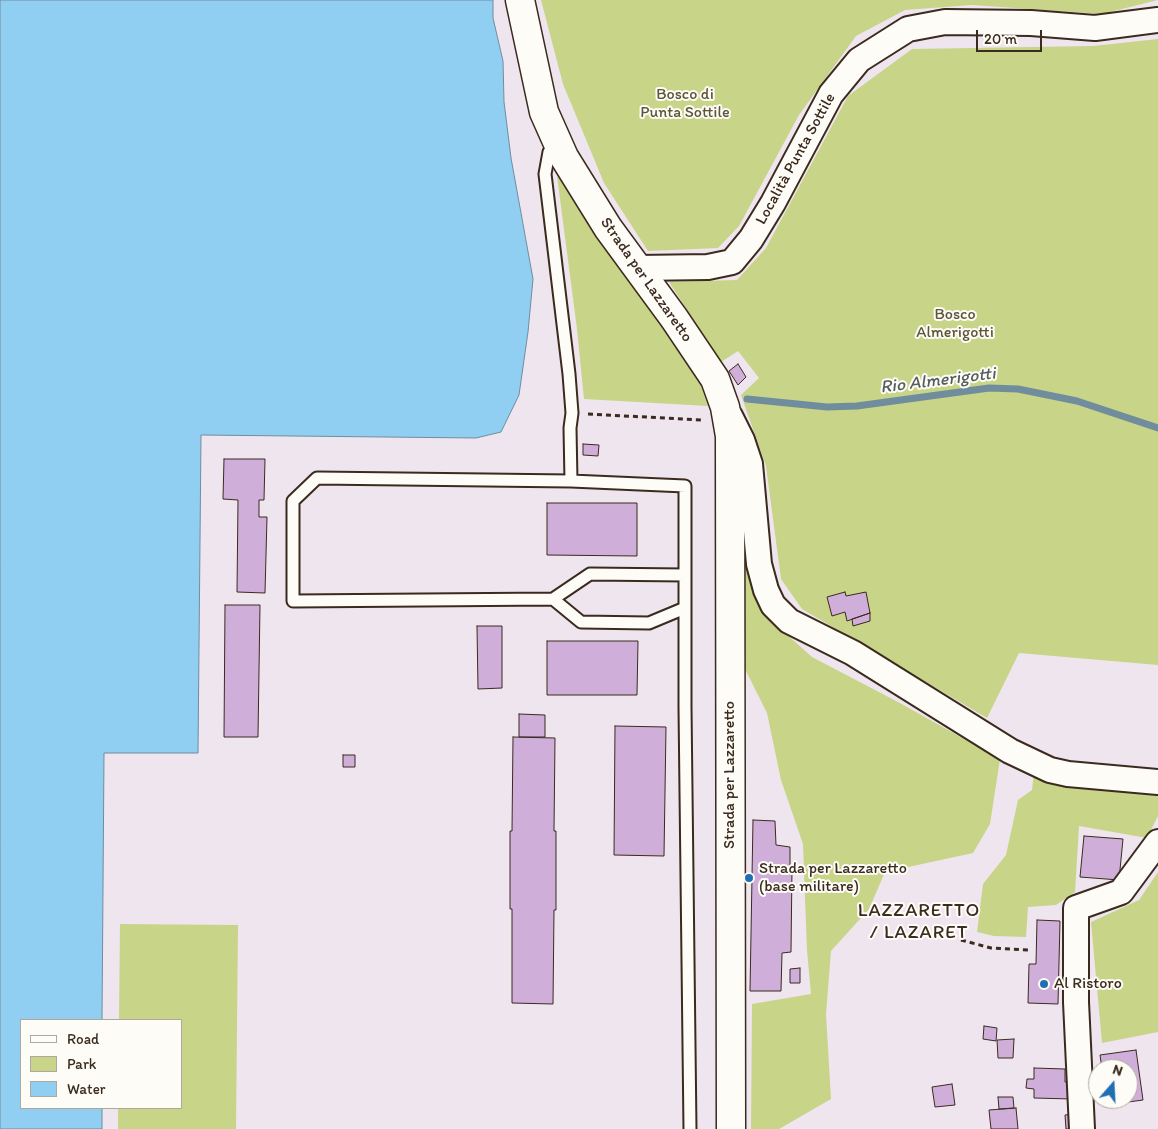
<!DOCTYPE html>
<meta charset="utf-8">
<style>
body{margin:0}
#map{position:relative;width:1158px;height:1129px;overflow:hidden;background:#efe5ee;font-family:Itim,sans-serif}
canvas{display:block}
.legend{position:absolute;left:20px;top:1019px;width:162px;height:90px;box-sizing:border-box;background:#fdfcf7;border:1px solid #afa8a0;margin:0;padding:6px 9px;list-style:none;font-size:15px;color:#3b2a1e}
.legend li{display:flex;align-items:center;gap:10px;height:25px}
.legend b{width:25px;border:1px solid #afa8a0}
.north{position:absolute;left:1088px;top:1059px;width:50px;height:50px;box-sizing:border-box;background:#fdfcf7;border:1px solid #afa8a0;border-radius:50%;rotate:19deg;font-size:14px;font-weight:700;line-height:20px;text-align:center;color:#3b2a1e}
.north::after{content:'';display:block;margin:auto;width:18px;height:22px;background:#1f6fb2;clip-path:polygon(50% 0,100% 100%,50% 72%,0 100%)}
.scale{position:absolute;left:976px;top:30px;width:66px;height:22px;box-sizing:border-box;border:2px solid #3b2a1e;border-top:0;padding-left:6px;font-size:15px;line-height:18px;white-space:nowrap;color:#3b2a1e;-webkit-text-stroke:4px #fdfcf7;paint-order:stroke}
</style>
<div id="map">
<canvas width="1158" height="1129"></canvas>
<ul class="legend">
<li><b style="height:6px;background:#fdfcf7"></b>Road</li>
<li><b style="height:14px;background:#c8d487"></b>Park</li>
<li><b style="height:14px;background:#91cff2"></b>Water</li>
</ul>
<div class="north">N</div>
<div class="scale">20 m</div>
</div>
<script>
const context = document.querySelector('canvas').getContext('2d');
context.lineJoin = 'round';
function fillPath(path, color) { context.fillStyle = color; context.fill(path, 'evenodd'); }
const toPath = rows => new Path2D(rows.map(r => 'M' + r).join(''));
function stroke(path, color, width, dash) { context.strokeStyle = color; context.lineWidth = width; context.lineCap = dash ? 'butt' : 'round'; context.setLineDash(dash || []); context.stroke(path); }
function label(font, color, halo, rows, align = 'center') {
  context.font = font + ' Itim,sans-serif'; context.lineWidth = 4; context.setLineDash([]); context.textBaseline = 'middle'; context.strokeStyle = halo; context.fillStyle = color; for (const [text, x, y, turn = 0] of rows) {
    context.save(); context.translate(x, y); context.rotate((+turn || 0) * Math.PI / 180); context.textAlign = isNaN(turn) ? turn : align; if (halo) context.strokeText(text, 0, 0); context.fillText(text, 0, 0); context.restore();
  }
}
fillPath(toPath([
 [541,0,1158,0,1102,14,972,5,905,10,856,36,799,115,739,226,718,248,648,251,604,183,563,84],
 [1158,39,1158,665,1019,653,987,718,802,609,781,579,766,466,741,395,759,378,738,351,721,362,669,282,737,280,766,248,848,96,912,49,1093,46],
 [557,176,565,183,698,377,708,406,584,399,577,329],
 [742,476,755,591,775,624,812,657,898,702,1000,759,990,824,973,853,885,872,869,909,831,951,826,1014,831,1099,779,1129,751,1129,752,1004,811,994,807,950,803,844,781,780,767,713,742,663],
 [1034,773,1084,789,1158,795,1158,816,1147,838,1079,826,1075,892,1056,905,1028,907,1026,937,994,936,977,932,983,884,1006,855,1018,800,1032,790],
 [1158,872,1158,1032,1102,1043,1091,922,1139,900],
 [120,924,238,925,236,1129,118,1129,118,1108,181,1108,181,1020,119,1020]
]), '#c8d487');
const water = toPath([
 [0,0,493,0,493,18,503,61,504,102,511,158,533,279,528,332,519,395,501,432,476,438,201,435,198,753,104,753,102,1020,21,1020,21,1108,102,1108,102,1129,0,1129,0,0]
]);
fillPath(water, '#91cff2');
stroke(water, '#6f8d9d', 1);
stroke(toPath([
 [747,399,827,407,857,406,989,388,1018,389,1077,401,1158,428]
]), '#6f8d9d', 7);
const building = toPath([
 [738,364,746,377,738,385,729,371,738,364],
 [583,444,599,445,598,456,583,455,583,444],
 [224,459,265,459,264,500,259,500,259,517,267,517,265,593,237,592,238,500,223,499,224,459],
 [547,503,637,503,637,556,547,555,547,503],
 [845,592,846,596,866,592,870,613,847,621,845,612,832,616,827,597,845,592],
 [225,605,260,605,258,737,224,737,225,605],
 [870,613,870,621,853,626,852,619,870,613],
 [477,626,502,626,502,688,478,689,477,626],
 [547,641,638,641,637,695,547,695,547,641],
 [519,714,545,715,545,737,519,737,519,714],
 [615,726,666,727,664,856,614,855,615,726],
 [513,737,555,738,554,831,556,831,556,910,554,910,553,1004,512,1003,512,909,510,909,510,831,512,831,513,737],
 [343,755,355,755,355,767,343,767,343,755],
 [753,820,775,821,776,845,790,847,790,868,792,868,791,952,782,953,781,991,750,991,753,820],
 [1084,836,1123,839,1119,880,1080,877,1084,836],
 [1037,920,1060,921,1058,1004,1028,1003,1029,964,1036,964,1037,920],
 [800,968,800,983,790,983,790,969,800,968],
 [984,1026,997,1028,996,1041,983,1039,984,1026],
 [1014,1039,1013,1058,998,1058,997,1040,1014,1039],
 [1136,1050,1143,1100,1106,1105,1106,1099,1128,1099,1128,1069,1102,1069,1100,1055,1136,1050],
 [1034,1068,1065,1069,1065,1082,1073,1082,1072,1099,1034,1098,1034,1089,1026,1088,1027,1079,1034,1079,1034,1068],
 [952,1084,955,1105,935,1107,932,1087,952,1084],
 [998,1097,1013,1097,1014,1108,999,1109,998,1097],
 [1016,1108,1018,1129,991,1129,989,1110,1016,1108],
 [1075,1114,1076,1129,1066,1129,1065,1115,1075,1114]
]);
fillPath(building, '#cfaed9');
stroke(building, '#3b2a1e', 1);
const service = toPath([
 [556,144,549,152,545,174,569,374,572,413,570,428,571,481,317,478,293,501,293,601,553,599,581,622,649,623,685,608],
 [571,481,685,486,685,707,690,1129],
 [553,599,590,574,685,575]
]);
const minor = toPath([
 [638,268,708,267,732,262,751,239,773,203,831,94,859,60,908,29,945,22,1031,23,1095,28,1158,20],
 [730,416,742,440,750,464,759,564,766,590,773,605,789,621,853,653,1010,751,1050,770,1068,774,1158,782],
 [1082,1129,1076,1002,1076,908,1121,892,1158,842]
]);
const secondary = toPath([
 [520,0,544,112,564,157,608,228,674,318,715,379,725,407,730,436,731,1129]
]);
stroke(service, '#3b2a1e', 15);
stroke(minor, '#3b2a1e', 28);
stroke(secondary, '#3b2a1e', 31);
stroke(toPath([
 [588,414,702,420],
 [961,940,991,948,1030,950]
]), '#3b2a1e', 3, [5, 4]);
stroke(service, '#fdfcf7', 11);
stroke(minor, '#fdfcf7', 24);
stroke(secondary, '#fdfcf7', 28);
for (const [x, y, r, color] of [
 [749,878,5,"#1f6fb2"],
 [1044,984,5,"#1f6fb2"]
]) { const dot = new Path2D(); dot.arc(x, y, r, 0, 2 * Math.PI); context.fillStyle = color; context.fill(dot); stroke(dot, '#fdfcf7', 2); }
label('16px', '#5e5438', '#fdfcf7', [
 ["Bosco di",685,95],
 ["Punta Sottile",685,113],
 ["Bosco",955,315],
 ["Almerigotti",955,333]
]);
label('16px', '#3b2a1e', '#fdfcf7', [
 ["Località Punta Sottile",796,159,-61],
 ["Strada per Lazzaretto",646,280,55],
 ["Strada per Lazzaretto",730,775,-90]
]);
label('16px', '#3b2a1e', '#fdfcf7', [
 ["Strada per Lazzaretto",759,869],
 ["(base militare)",759,887],
 ["Al Ristoro",1054,984]
], 'left');
label('italic 18px', '#555c5e', '#fdfcf7', [
 ["Rio Almerigotti",938,381,-7]
]);
context.letterSpacing = '1px';
label('19px', '#3b2a1e', '#fdfcf7', [
 ["LAZZARETTO",919,911],
 ["/ LAZARET",919,933]
]);
context.letterSpacing = '0px';
</script>
